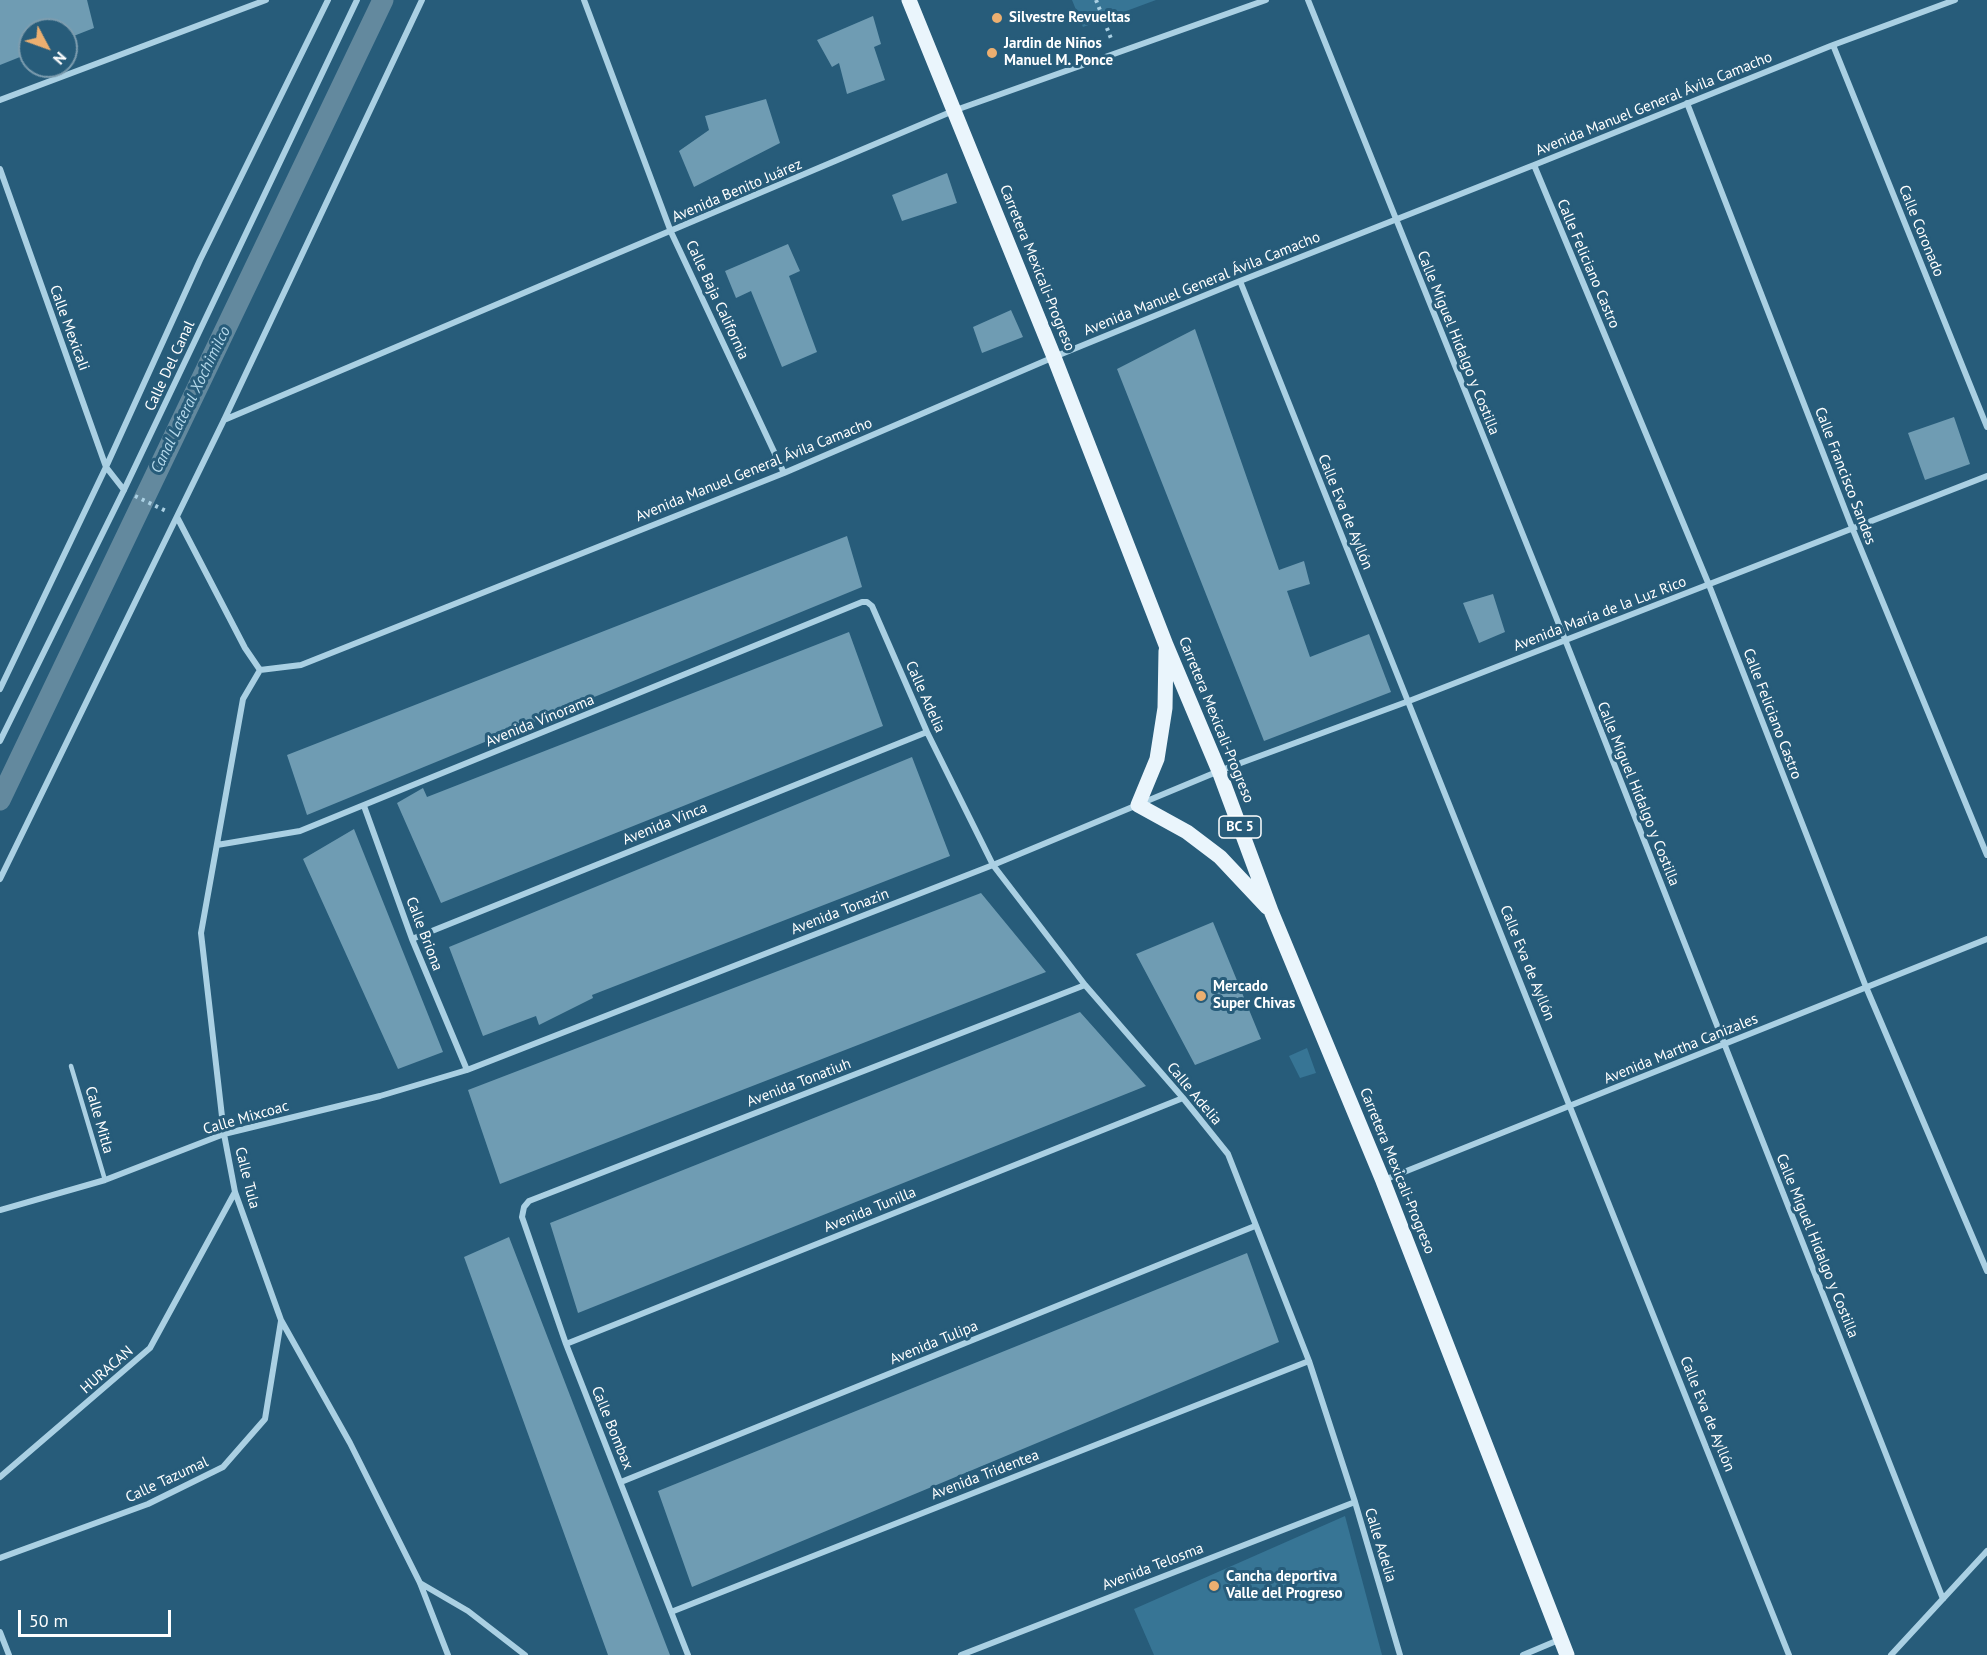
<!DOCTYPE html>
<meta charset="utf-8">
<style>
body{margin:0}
#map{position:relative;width:1987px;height:1655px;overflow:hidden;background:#275c7a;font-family:"PT Sans",sans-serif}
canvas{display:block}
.north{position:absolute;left:18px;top:18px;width:60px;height:60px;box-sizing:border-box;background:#275c7a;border:2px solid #7d9daf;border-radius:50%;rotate:131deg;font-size:16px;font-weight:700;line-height:24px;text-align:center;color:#fff}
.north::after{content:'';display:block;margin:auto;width:21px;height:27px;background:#ecaf70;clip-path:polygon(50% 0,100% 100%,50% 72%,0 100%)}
.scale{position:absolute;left:18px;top:1610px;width:153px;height:27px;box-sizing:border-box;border:3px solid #fff;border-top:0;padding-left:8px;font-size:18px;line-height:21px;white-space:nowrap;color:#fff;-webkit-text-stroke:4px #275c7a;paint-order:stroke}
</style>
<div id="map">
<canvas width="1987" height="1655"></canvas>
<div class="north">N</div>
<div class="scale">50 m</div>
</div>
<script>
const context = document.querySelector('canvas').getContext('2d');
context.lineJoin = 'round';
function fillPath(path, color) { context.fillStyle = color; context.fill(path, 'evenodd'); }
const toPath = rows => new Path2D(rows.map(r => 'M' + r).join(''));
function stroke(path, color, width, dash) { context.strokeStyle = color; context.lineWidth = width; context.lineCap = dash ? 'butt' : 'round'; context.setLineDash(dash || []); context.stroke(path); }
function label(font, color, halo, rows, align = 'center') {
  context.font = font + ' "PT Sans",sans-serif'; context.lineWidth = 6; context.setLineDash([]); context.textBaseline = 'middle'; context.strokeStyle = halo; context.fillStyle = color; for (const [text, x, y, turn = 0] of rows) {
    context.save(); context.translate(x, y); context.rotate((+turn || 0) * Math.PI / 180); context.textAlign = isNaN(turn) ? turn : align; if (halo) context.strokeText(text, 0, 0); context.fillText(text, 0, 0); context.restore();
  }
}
fillPath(toPath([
 [1072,0,1156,0,1083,27],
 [1307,1048,1316,1073,1300,1078,1289,1056],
 [1345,1516,1382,1655,1154,1655,1134,1609]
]), '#377595');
stroke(toPath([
 [0,800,383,0]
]), '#63899e', 21);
fillPath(toPath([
 [0,0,87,0,94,28,66,39,66,30,30,30,30,53,0,65],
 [873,16,881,44,874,47,885,80,847,94,839,63,832,67,817,40],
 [766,99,780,143,694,187,679,151,709,130,705,116],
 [947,173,957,203,902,221,892,195],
 [788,244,800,271,789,276,817,352,782,367,751,291,736,298,725,271],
 [1011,310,1023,337,982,353,973,327],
 [1195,329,1279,570,1304,561,1310,584,1287,591,1310,657,1369,634,1391,692,1264,741,1117,369],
 [1954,417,1970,464,1925,480,1908,433],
 [847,536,862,587,307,815,287,755],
 [1493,594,1505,632,1479,643,1463,603],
 [849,632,883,726,441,903,397,803,423,788,427,797],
 [912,757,950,856,592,995,593,998,539,1025,536,1016,483,1036,449,947],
 [354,829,443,1052,398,1069,303,859],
 [981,893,1046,972,500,1184,468,1090],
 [1213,922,1261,1039,1195,1065,1136,954],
 [1080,1012,1146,1086,578,1313,550,1223],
 [509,1237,670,1655,608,1655,464,1257],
 [1247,1253,1279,1342,692,1587,658,1491]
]), '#6f9cb3');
stroke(toPath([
 [1096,0,1112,41],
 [135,496,166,511]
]), '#aad0e3', 4, [3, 4.5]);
stroke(toPath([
 [71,1066,105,1180]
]), '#aad0e3', 4.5);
stroke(toPath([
 [584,0,671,232,784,473],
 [1308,0,1564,637,1943,1599],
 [1833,45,1987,427],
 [0,100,266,0],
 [1687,103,1851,525,1987,855],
 [1534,165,1709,585,1866,987,1987,1271],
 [0,169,106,467,124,490],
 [1240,281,1789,1655],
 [224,420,953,111,1266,0],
 [177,517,245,648,260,670],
 [260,670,301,665,784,473,1054,357,1240,281,1534,165,1833,45,1955,0],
 [260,670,243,699,201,933,224,1134,235,1192,281,1320,350,1443,420,1583,448,1655],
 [0,689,106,467,200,260,328,0],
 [0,741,124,490,357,0],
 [364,806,412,939,467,1070],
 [217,845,300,831,862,602,867,602,872,606,927,732,993,865,1085,985,1183,1098,1228,1154,1309,1361,1355,1502,1400,1655],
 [0,879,224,420,422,0],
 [412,939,927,732],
 [1384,1180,1987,939],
 [0,1210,105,1180,224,1134,380,1096,467,1070,993,865,1219,771,1409,701,1987,476],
 [566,1344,1183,1098],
 [0,1477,150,1348,235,1192],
 [621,1482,1255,1226],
 [0,1558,148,1504,223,1467,265,1419,281,1321],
 [420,1583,468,1611,525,1655],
 [671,1612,1309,1361],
 [0,1632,9,1655],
 [688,1655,566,1344,522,1217,524,1207,529,1201,1085,985],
 [961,1655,1355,1502],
 [1523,1655,1561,1639],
 [1891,1655,1987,1551]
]), '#aad0e3', 6);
stroke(toPath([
 [909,0,1054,357,1166,645,1219,771,1271,911,1383,1181,1567,1655],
 [1166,651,1165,708,1157,759,1138,805,1187,832,1220,857,1267,907]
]), '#eaf5fc', 15);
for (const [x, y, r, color] of [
 [997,18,6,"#ecaf70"],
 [992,53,6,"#ecaf70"],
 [1201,996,6,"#ecaf70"],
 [1214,1586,6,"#ecaf70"]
]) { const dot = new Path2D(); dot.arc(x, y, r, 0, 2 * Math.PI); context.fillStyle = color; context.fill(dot); stroke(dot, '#275c7a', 2); }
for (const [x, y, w] of [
 [1240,827,42]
]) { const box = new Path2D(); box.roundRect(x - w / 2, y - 11, w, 22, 4.5); context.fillStyle = '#275c7a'; context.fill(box); stroke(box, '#fff', 1.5); }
label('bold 14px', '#fff', null, [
 ["BC 5",1240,827]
]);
label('bold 15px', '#fff', '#275c7a', [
 ["Silvestre Revueltas",1009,18],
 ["Jardin de Niños",1004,44],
 ["Manuel M. Ponce",1004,61],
 ["Mercado",1213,987],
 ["Super Chivas",1213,1004],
 ["Cancha deportiva",1226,1577],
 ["Valle del Progreso",1226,1594]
], 'left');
label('15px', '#fff', '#275c7a', [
 ["Avenida Manuel General Ávila Camacho",1654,104,-22],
 ["Avenida Benito Juárez",737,191,-23],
 ["Calle Coronado",1921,231,68],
 ["Calle Feliciano Castro",1588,264,67],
 ["Carretera Mexicali-Progreso",1037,268,68],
 ["Avenida Manuel General Ávila Camacho",1202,284,-22],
 ["Calle Baja California",717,300,65],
 ["Calle Mexicali",69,328,70],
 ["Calle Miguel Hidalgo y Costilla",1458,343,68],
 ["Calle Del Canal",170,366,-65],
 ["Avenida Manuel General Ávila Camacho",754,470,-22],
 ["Calle Francisco Sandes",1845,476,69],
 ["Calle Eva de Ayllón",1345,512,68],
 ["Avenida María de la Luz Rico",1600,614,-21],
 ["Calle Adelia",925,697,66],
 ["Calle Feliciano Castro",1772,714,69],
 ["Carretera Mexicali-Progreso",1216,720,68],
 ["Avenida Vinorama",540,721,-22],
 ["Calle Miguel Hidalgo y Costilla",1638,794,68],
 ["Avenida Vinca",665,824,-22],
 ["Avenida Tonazin",840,912,-21],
 ["Calle Briona",424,934,69],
 ["Calle Eva de Ayllón",1527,963,68],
 ["Avenida Martha Canizales",1681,1049,-22],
 ["Avenida Tonatiuh",799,1083,-21],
 ["Calle Adelia",1194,1094,50],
 ["Calle Mixcoac",246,1118,-16],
 ["Calle Mitla",99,1120,74],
 ["Carretera Mexicali-Progreso",1397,1171,68],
 ["Calle Tula",247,1178,76],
 ["Avenida Tunilla",870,1210,-22],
 ["Calle Miguel Hidalgo y Costilla",1817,1246,68],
 ["Avenida Tulipa",934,1343,-22],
 ["HURACAN",107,1370,-41],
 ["Calle Eva de Ayllón",1707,1414,68],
 ["Calle Bombax",612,1428,68],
 ["Avenida Tridentea",985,1475,-21],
 ["Calle Tazumal",167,1480,-25],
 ["Calle Adelia",1380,1545,73],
 ["Avenida Telosma",1153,1567,-21]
]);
label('italic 16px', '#b5d9eb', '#275c7a', [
 ["Canal Lateral Xochimilco",191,400,-64]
]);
</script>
